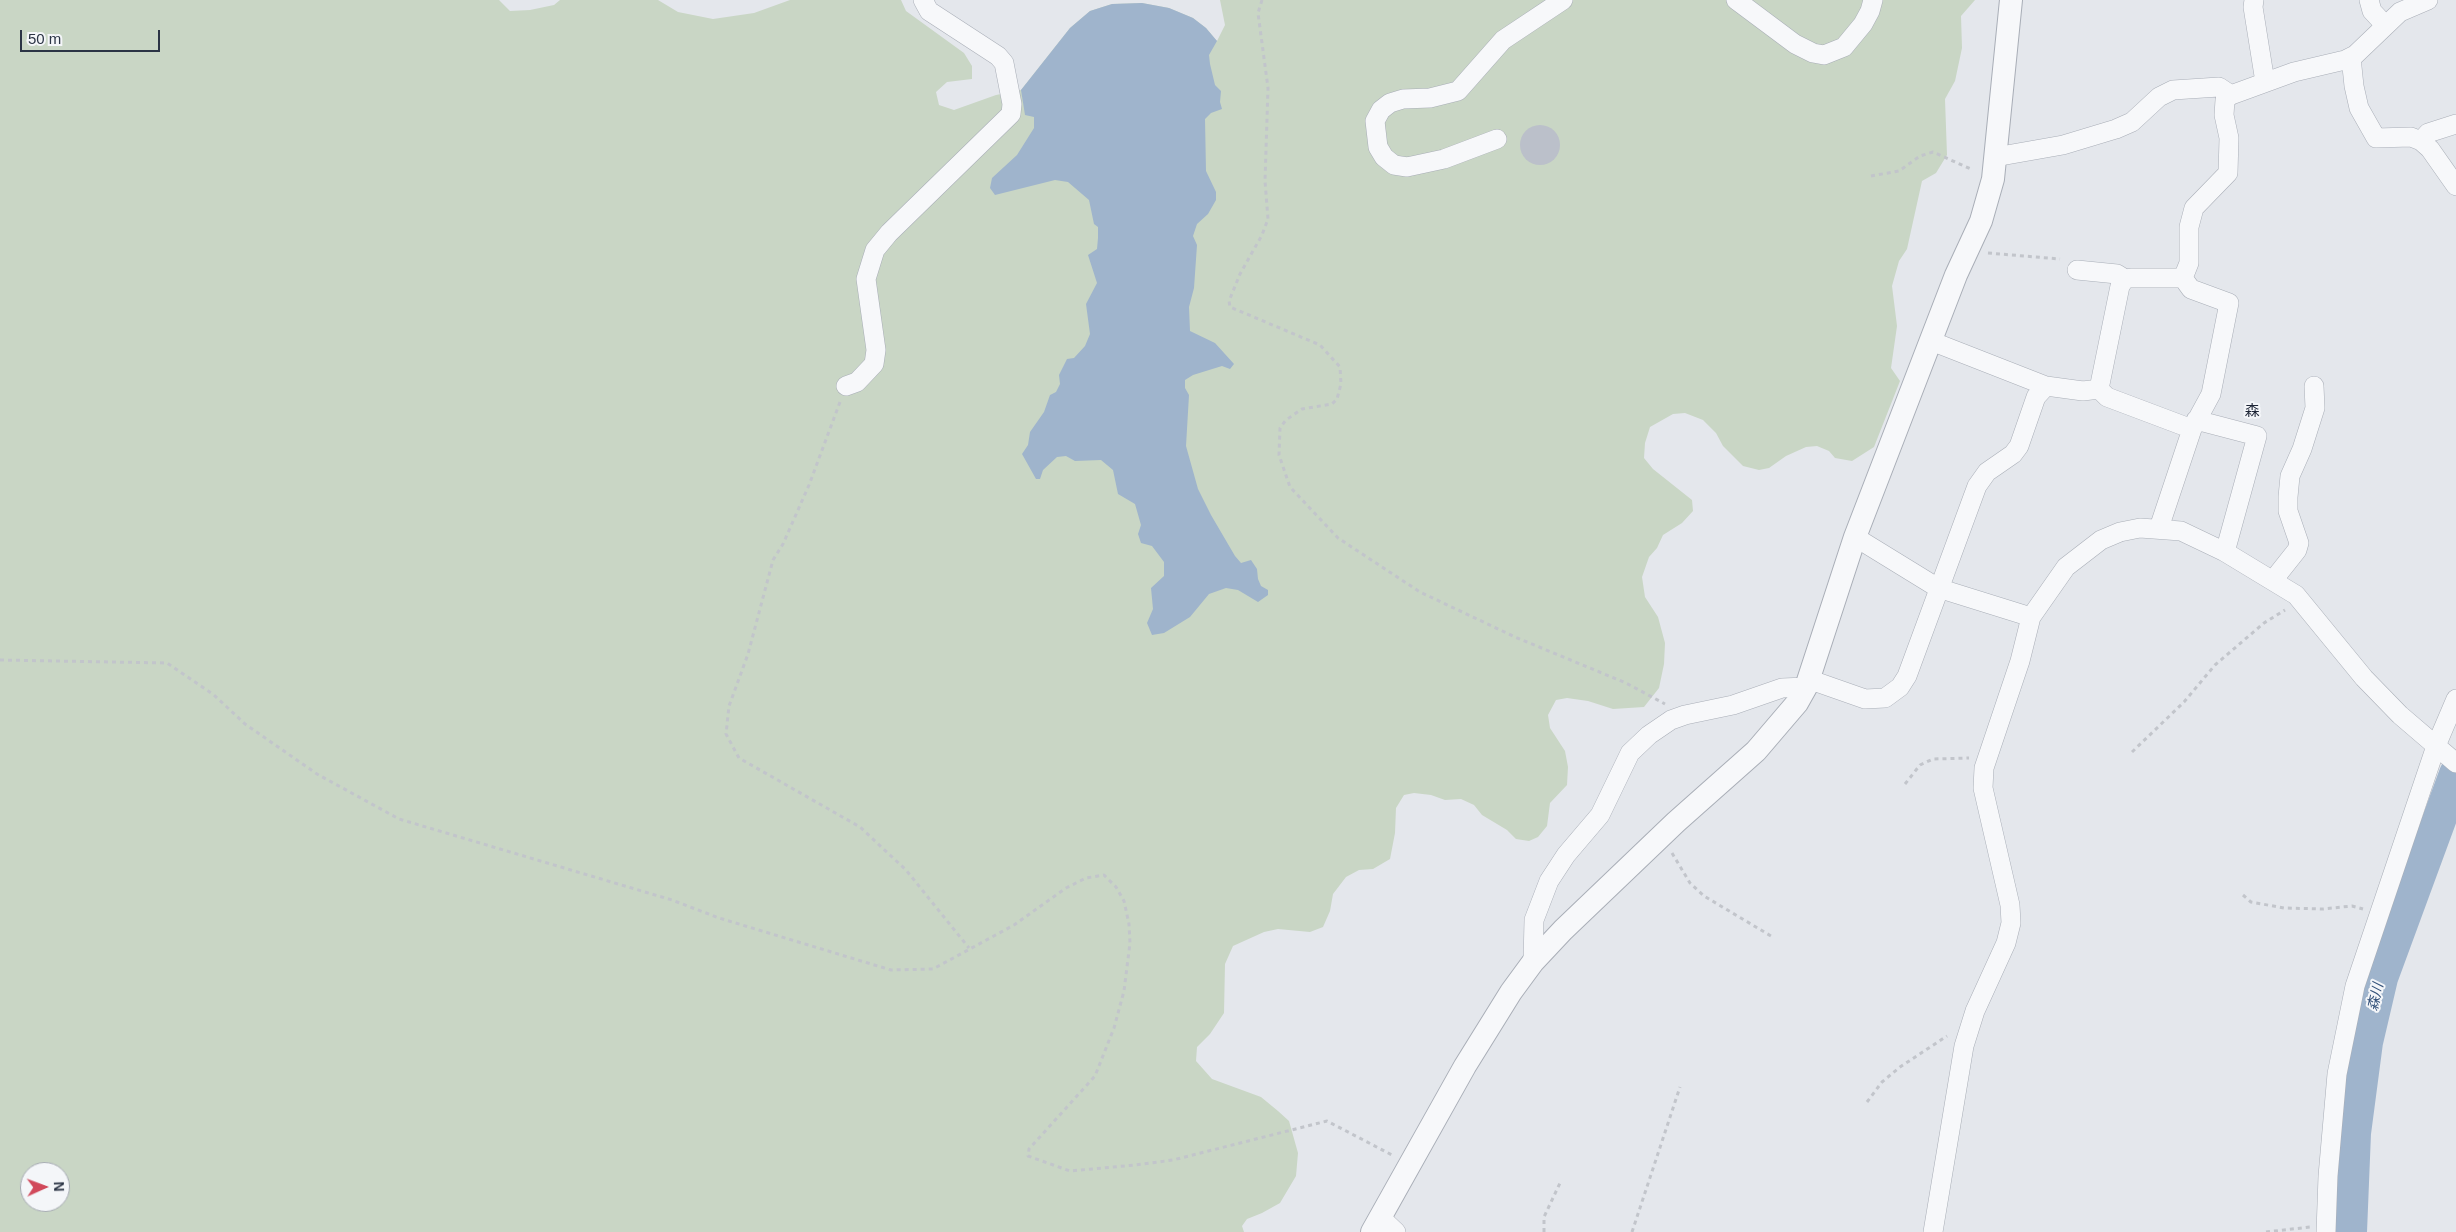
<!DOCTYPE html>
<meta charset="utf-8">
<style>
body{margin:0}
#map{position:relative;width:2456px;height:1232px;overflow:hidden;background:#e4e7ec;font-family:Arial,sans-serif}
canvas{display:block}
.north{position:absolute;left:20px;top:1162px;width:50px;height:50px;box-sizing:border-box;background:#f4f6f9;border:1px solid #a4a8b1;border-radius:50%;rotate:88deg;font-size:14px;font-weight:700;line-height:20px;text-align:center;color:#2b3445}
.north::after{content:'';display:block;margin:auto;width:18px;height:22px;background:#d1495b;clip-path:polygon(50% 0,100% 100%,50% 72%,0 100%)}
.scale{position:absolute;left:20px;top:30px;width:140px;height:22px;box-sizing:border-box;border:2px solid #2b3445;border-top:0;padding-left:6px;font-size:15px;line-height:18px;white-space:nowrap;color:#2b3445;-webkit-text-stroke:4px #f4f6f9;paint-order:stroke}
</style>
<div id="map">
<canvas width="2456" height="1232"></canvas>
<div class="north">N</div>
<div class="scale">50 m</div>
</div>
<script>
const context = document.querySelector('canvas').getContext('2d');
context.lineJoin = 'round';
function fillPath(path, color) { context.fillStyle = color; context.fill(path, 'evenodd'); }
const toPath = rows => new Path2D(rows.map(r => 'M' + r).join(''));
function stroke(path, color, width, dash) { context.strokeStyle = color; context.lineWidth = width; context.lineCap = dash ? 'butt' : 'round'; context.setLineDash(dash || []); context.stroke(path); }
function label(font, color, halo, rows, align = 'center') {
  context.font = font + ' Arial,"Noto Sans JP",sans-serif'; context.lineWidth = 4; context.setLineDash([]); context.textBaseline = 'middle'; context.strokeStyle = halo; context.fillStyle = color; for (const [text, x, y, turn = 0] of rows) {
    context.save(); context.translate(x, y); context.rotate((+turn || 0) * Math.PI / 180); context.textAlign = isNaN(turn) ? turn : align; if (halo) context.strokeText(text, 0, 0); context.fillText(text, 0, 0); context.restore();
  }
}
fillPath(toPath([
 [0,0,499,0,510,11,530,10,554,5,560,0,658,0,678,12,713,19,754,13,790,0,901,0,906,11,964,53,972,66,972,79,947,82,936,92,939,105,954,110,996,95,1021,90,1070,28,1090,11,1112,4,1142,3,1169,8,1193,18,1206,28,1217,41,1225,25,1220,0,1975,0,1961,16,1962,48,1955,81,1945,99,1947,155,1936,173,1922,181,1907,249,1899,261,1892,286,1897,326,1891,368,1900,381,1874,447,1852,461,1835,458,1829,451,1817,446,1806,447,1786,456,1769,468,1759,470,1743,466,1723,446,1716,433,1703,420,1685,413,1673,414,1650,427,1645,443,1644,458,1653,469,1692,500,1693,511,1682,523,1663,535,1657,548,1649,557,1642,577,1645,597,1658,617,1665,643,1664,664,1659,688,1644,707,1613,709,1588,701,1567,698,1556,700,1548,715,1550,728,1565,751,1568,767,1567,785,1550,803,1547,826,1538,837,1529,841,1516,839,1507,830,1482,815,1474,805,1461,799,1445,800,1431,795,1414,793,1404,795,1396,808,1395,833,1390,859,1373,869,1359,870,1346,877,1333,894,1330,911,1323,927,1310,932,1278,929,1264,932,1233,946,1225,964,1224,1013,1210,1034,1197,1047,1196,1061,1212,1079,1261,1097,1278,1111,1289,1121,1298,1153,1296,1176,1280,1203,1262,1213,1247,1219,1242,1226,1244,1232,0,1232],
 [30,1172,60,1172,60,1202,30,1202]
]), '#c9d6c5');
fillPath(toPath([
 [1142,3,1169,8,1193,18,1206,28,1217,41,1209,55,1210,64,1215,85,1221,91,1220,102,1222,109,1211,113,1205,119,1206,171,1216,192,1216,200,1208,214,1197,224,1193,236,1197,245,1194,288,1189,307,1190,331,1215,343,1234,364,1230,369,1222,366,1193,375,1185,380,1185,388,1189,395,1186,446,1198,489,1211,515,1235,556,1241,563,1251,560,1257,569,1258,579,1261,586,1268,590,1268,595,1258,602,1238,590,1226,588,1209,594,1190,617,1164,633,1152,635,1147,623,1153,609,1151,588,1164,576,1164,562,1152,546,1141,543,1138,534,1141,525,1135,504,1118,494,1113,470,1101,460,1075,461,1066,456,1057,457,1043,470,1040,479,1036,479,1022,454,1028,445,1030,432,1044,412,1050,395,1056,392,1060,384,1059,375,1067,359,1074,358,1085,346,1090,334,1086,304,1097,283,1088,255,1097,249,1098,238,1098,227,1094,224,1089,200,1068,182,1055,180,995,195,990,188,992,178,1017,155,1034,128,1034,117,1025,115,1021,90,1070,28,1090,11,1112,4]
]), '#9fb4cc');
stroke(toPath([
 [2350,1232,2354,1133,2366,1042,2381,978,2456,774]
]), '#9fb4cc', 34);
fillPath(toPath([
 '1520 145a20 20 0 1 1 40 0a20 20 0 1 1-40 0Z'
]), '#bbc0ca');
const minor = toPath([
 [1736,0,1795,44,1813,53,1824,55,1844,47,1863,24,1870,11,1873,0],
 [2254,0,2253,7,2265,82],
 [2369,0,2372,11,2385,25],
 [2351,57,2354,86,2359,108,2376,138,2411,137,2421,141,2430,149,2456,186],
 [1497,139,1444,159,1407,167,1394,165,1384,157,1378,147,1375,121,1381,110,1390,103,1403,99,1430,98,1458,91,1503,40,1563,0],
 [2421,141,2428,133,2456,124],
 [1995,157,2063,145,2116,129,2132,122,2159,97,2173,90,2219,87,2231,95],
 [2077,270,2117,274,2125,279],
 [1931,341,2046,386,2083,391,2099,389,2120,286,2125,279,2131,278,2183,278,2189,263,2189,227,2194,208,2228,173,2229,138,2224,115,2225,100,2231,95,2294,72,2345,60,2355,55,2400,12,2428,0],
 [846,386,857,382,874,364,876,350,866,279,875,250,889,233,1011,114,1012,104,1004,63,998,56,929,11,923,0],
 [2099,389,2107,397,2192,429],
 [2196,420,2257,436,2225,552],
 [2159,528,2192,429,2211,394,2229,303,2191,289,2183,278],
 [1855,537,1938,588,2031,617],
 [2274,579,2297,550,2299,543,2288,511,2288,497,2290,476,2302,449,2315,408,2314,386],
 [1808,679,1865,699,1885,698,1900,687,1907,676,1977,486,1987,472,2013,454,2019,446,2036,397,2046,386],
 [1533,962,1534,920,1549,881,1566,855,1600,815,1630,753,1649,735,1671,720,1685,715,1733,705,1782,688,1806,687],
 [1380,1217,1396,1232],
 [1933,1232,1964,1046,1975,1011,2006,943,2011,923,2010,905,1983,788,1984,768,2020,661,2031,617,2066,567,2101,540,2120,532,2140,528,2181,531,2225,552,2296,595,2364,678,2400,715,2456,763],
 [2326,1232,2328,1176,2337,1074,2355,986,2436,746,2456,699]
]);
const tertiary = toPath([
 [1372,1232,1465,1066,1511,992,1533,962,1563,930,1676,822,1756,751,1797,703,1806,687,1855,537,1956,275,1981,221,1993,179,2011,0]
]);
stroke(minor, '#a9aeb7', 20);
stroke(tertiary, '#a9aeb7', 24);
stroke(toPath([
 [1262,0,1258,13,1268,88,1265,181,1268,219,1262,235,1240,274,1229,301,1230,307,1320,345,1340,367,1341,384,1337,399,1332,404,1302,409,1286,420,1280,428,1279,455,1290,487,1338,538,1420,592,1515,637,1626,683,1665,704],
 [1871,176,1899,171,1920,156,1933,152,1973,170],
 [1988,253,2060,259],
 [840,402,809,485,783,544,773,560,748,654,729,706,726,734,739,758,860,827,906,870,969,948],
 [0,660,167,663,214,695,245,724,317,774,399,819,672,900,719,918,891,970,933,969,1014,925,1066,888,1086,878,1104,875,1116,887,1124,901,1129,924,1130,943,1124,991,1114,1028,1095,1076,1029,1149,1028,1156,1070,1171,1135,1165,1173,1160,1327,1121,1392,1155],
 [2132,752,2184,702,2215,665,2264,623,2285,610],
 [1905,784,1920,765,1933,759,1969,758],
 [1672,853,1690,883,1704,896,1771,936],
 [2243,895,2251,902,2284,908,2323,909,2352,906,2363,909],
 [1867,1102,1882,1082,1900,1067,1947,1036],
 [1544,1232,1544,1217,1560,1183],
 [1632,1232,1680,1087],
 [2266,1232,2310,1227]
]), '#c2c5cb', 3, [4, 4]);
stroke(minor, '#f7f8fa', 19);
stroke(tertiary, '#f7f8fa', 22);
label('italic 14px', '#34527a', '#f4f6f9', [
 ["森川",2376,997,-77]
]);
label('15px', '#1d2536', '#f4f6f9', [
 ["森",2252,412]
]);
</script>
